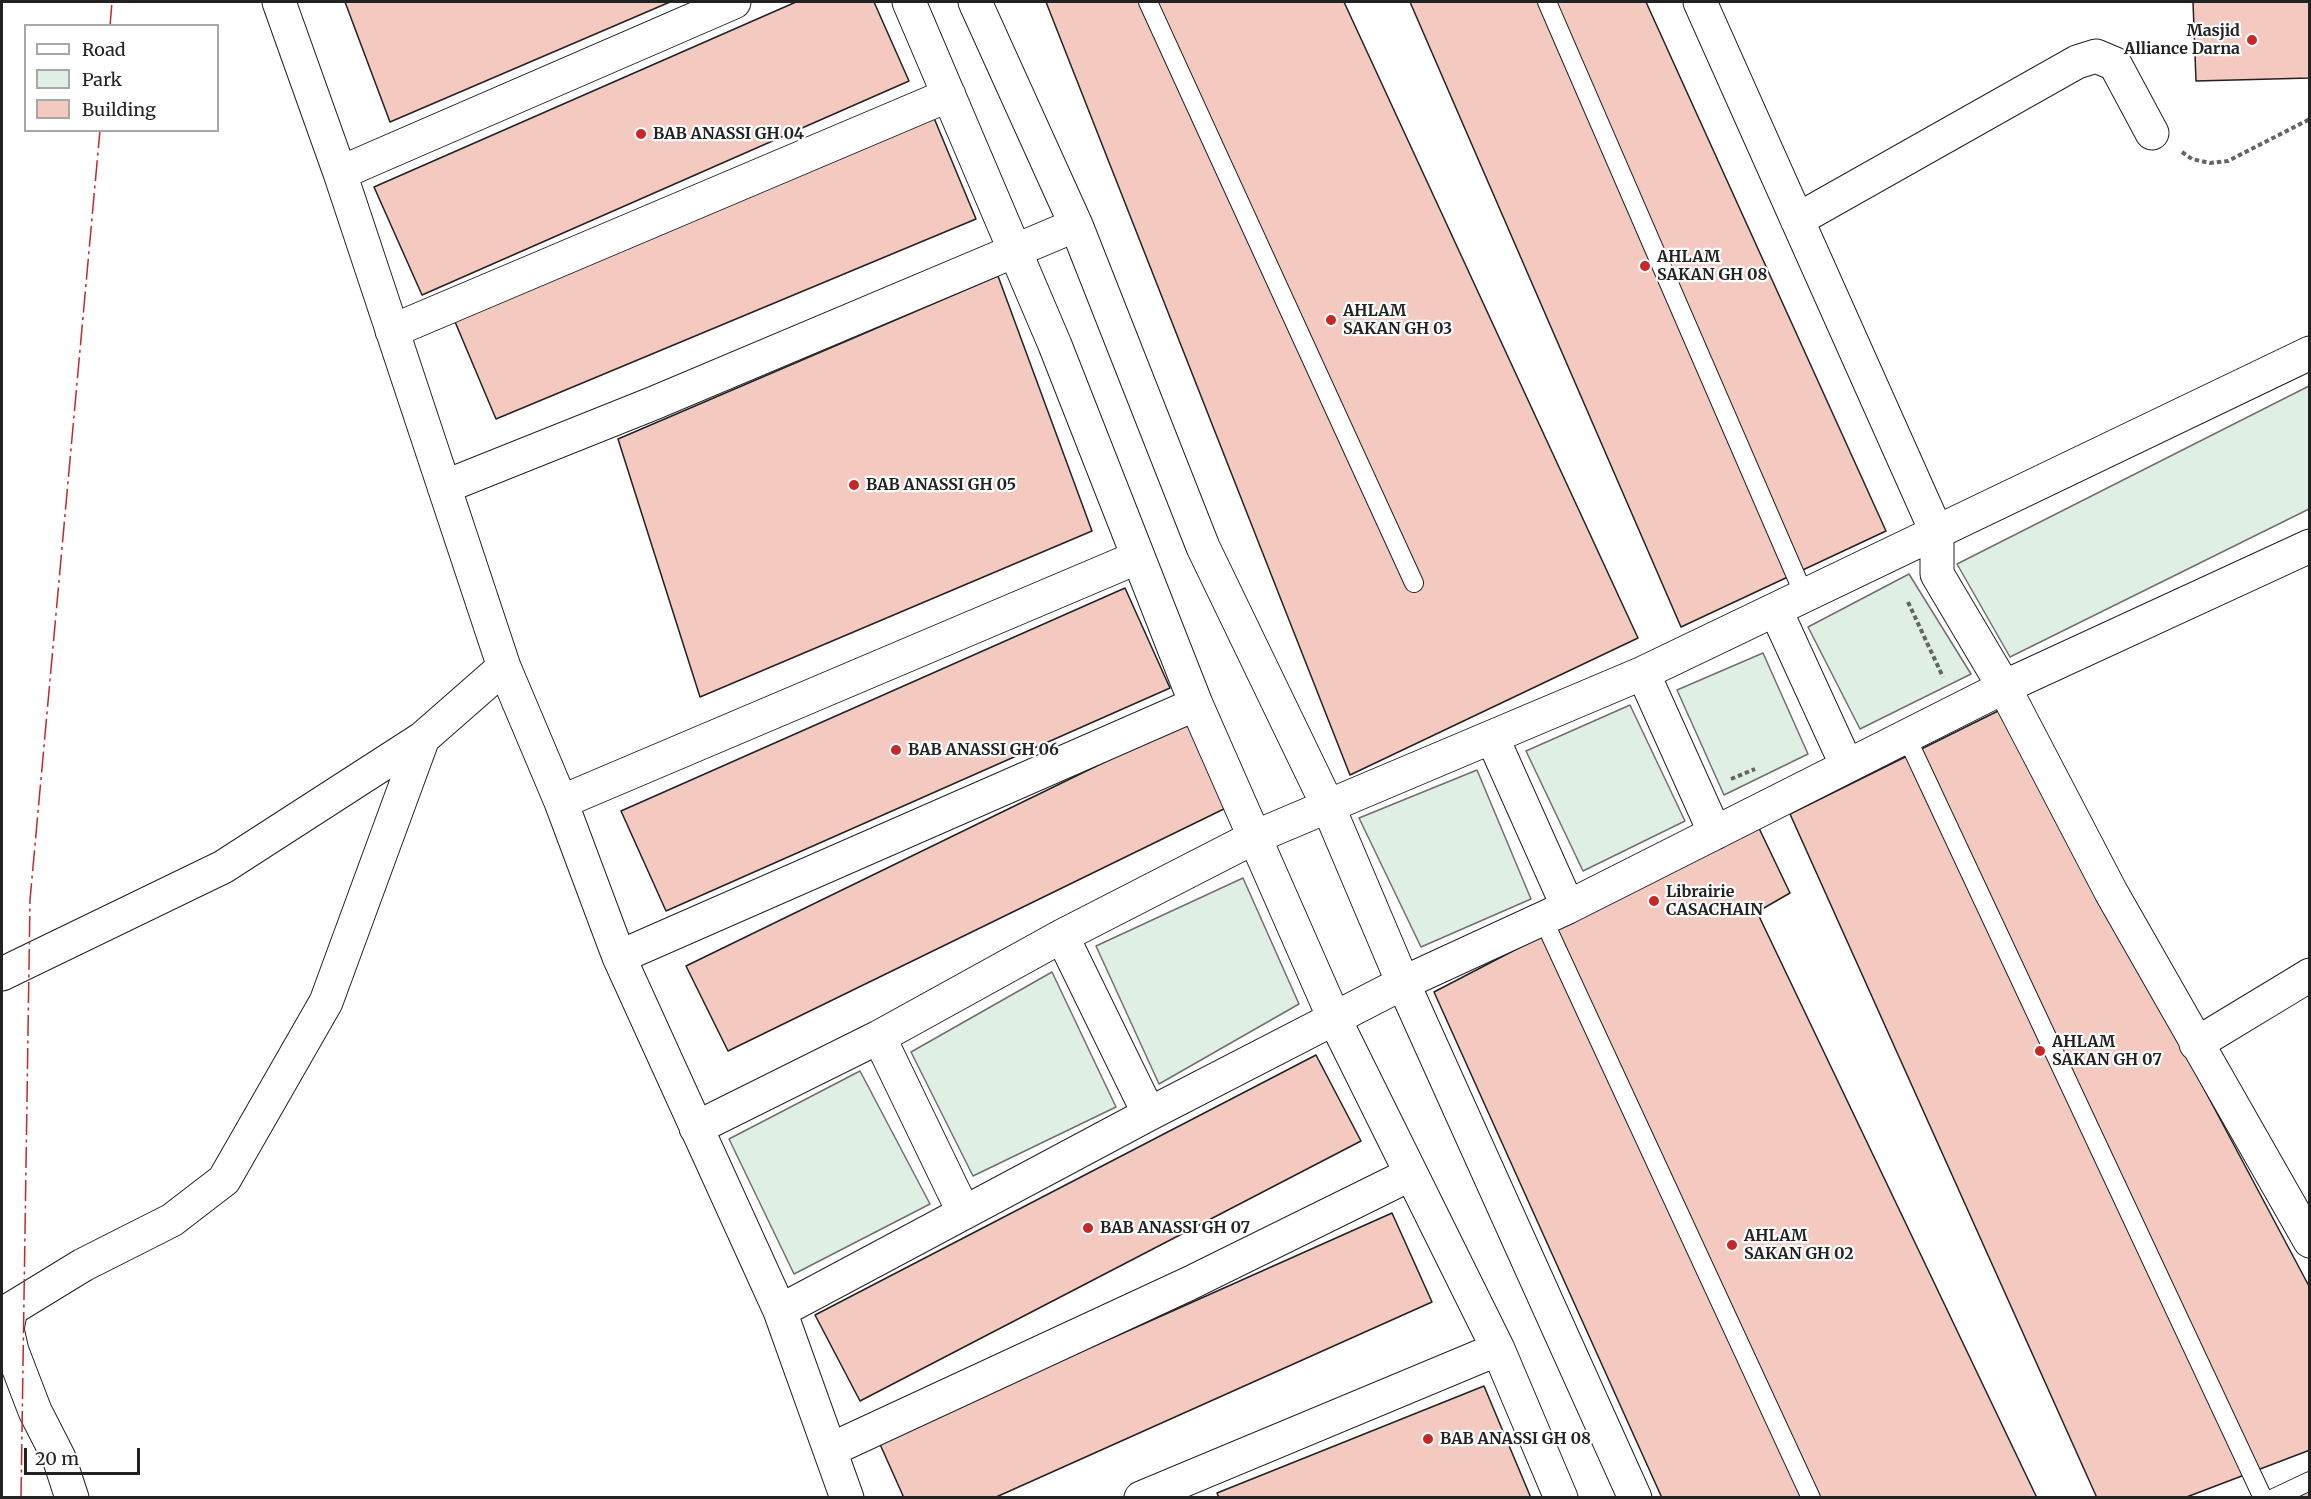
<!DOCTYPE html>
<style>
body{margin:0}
#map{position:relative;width:2311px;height:1499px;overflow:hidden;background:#fff;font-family:Merriweather,serif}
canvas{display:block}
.frame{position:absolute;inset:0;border:3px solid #222;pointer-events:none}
.legend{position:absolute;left:24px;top:24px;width:195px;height:108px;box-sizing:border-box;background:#fff;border:2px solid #a7a7a7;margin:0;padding:8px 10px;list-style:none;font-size:18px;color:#222}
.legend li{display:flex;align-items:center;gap:12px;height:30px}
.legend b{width:30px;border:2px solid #a7a7a7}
.scale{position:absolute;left:24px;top:1448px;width:116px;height:27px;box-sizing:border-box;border:3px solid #222;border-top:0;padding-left:8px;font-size:18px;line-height:21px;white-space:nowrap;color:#222;-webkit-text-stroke:4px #fff;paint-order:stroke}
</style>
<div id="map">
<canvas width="2311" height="1499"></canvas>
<div class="frame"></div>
<ul class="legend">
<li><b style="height:8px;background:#fff"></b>Road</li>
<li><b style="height:16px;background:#e0efe3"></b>Park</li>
<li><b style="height:16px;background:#f3c9c0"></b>Building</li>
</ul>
<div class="scale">20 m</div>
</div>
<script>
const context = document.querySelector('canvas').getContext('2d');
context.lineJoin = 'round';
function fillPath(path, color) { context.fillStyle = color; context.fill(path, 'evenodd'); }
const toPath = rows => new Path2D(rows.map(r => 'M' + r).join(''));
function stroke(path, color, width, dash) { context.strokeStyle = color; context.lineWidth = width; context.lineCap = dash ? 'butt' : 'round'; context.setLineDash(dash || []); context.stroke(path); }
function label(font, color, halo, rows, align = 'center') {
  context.font = font + ' Merriweather,serif'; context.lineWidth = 4.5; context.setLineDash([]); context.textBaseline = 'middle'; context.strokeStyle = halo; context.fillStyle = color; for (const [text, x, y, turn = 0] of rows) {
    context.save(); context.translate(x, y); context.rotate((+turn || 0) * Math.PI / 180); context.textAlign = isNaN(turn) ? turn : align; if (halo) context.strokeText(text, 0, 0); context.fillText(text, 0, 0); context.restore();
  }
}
const green = toPath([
 [2309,386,2309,509,2010,657,1957,564,2309,386],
 [1909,574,1971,674,1860,729,1808,627,1909,574],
 [1763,653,1808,754,1724,795,1677,690,1763,653],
 [1630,705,1685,821,1583,871,1526,751,1630,705],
 [1477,770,1531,899,1421,947,1359,818,1477,770],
 [1243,878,1299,1004,1159,1084,1096,946,1243,878],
 [1052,972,1116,1107,973,1176,911,1052,1052,972],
 [860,1071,930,1204,794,1274,729,1139,860,1071]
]);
fillPath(green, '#e0efe3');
stroke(green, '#6f6f6f', 1.5);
const building = toPath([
 [345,2,670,2,390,122,345,2],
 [796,2,874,2,909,81,422,295,374,187,796,2],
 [1046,2,1344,2,1638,638,1350,775,1046,2],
 [1410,2,1646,2,1886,531,1681,627,1410,2],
 [2193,2,2310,2,2310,78,2196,81,2193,2],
 [934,118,976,219,496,419,453,317,934,118],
 [998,276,1092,531,700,697,618,439,998,276],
 [1125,588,1170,688,666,911,621,811,1125,588],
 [2002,709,2310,1288,2310,1450,2184,1498,2097,1498,1790,814,2002,709],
 [1191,720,1232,805,728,1051,686,966,1191,720],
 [1757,824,1790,893,1757,912,2037,1498,1662,1498,1434,992,1757,824],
 [1316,1055,1361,1141,860,1401,815,1315,1316,1055],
 [1392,1213,1432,1302,994,1498,904,1498,879,1442,1392,1213],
 [1484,1386,1531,1498,1219,1498,1217,1493,1484,1386],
 [2310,1485,2310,1498,2276,1498,2310,1485]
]);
fillPath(building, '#f3c9c0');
stroke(building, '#222', 1.5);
const lane = toPath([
 [1148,2,1414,583],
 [1547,2,1805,597],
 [1906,736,2263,1498],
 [1543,919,1811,1498],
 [2274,1498,2310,1481]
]);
const street = toPath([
 [279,2,340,173,504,667,561,802,619,957,780,1311,847,1498],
 [909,2,1055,345,1196,704,1334,1018,1498,1349,1561,1498],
 [975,2,1076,225,1203,547,1328,806,1403,983,1635,1498],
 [1700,2,1937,533,1937,574,2004,687,2111,892,2310,1241],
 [340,173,734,2],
 [1797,220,2077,62,2096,56,2115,64,2152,133],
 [392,331,949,95],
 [444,487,654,403,1076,225],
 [1776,611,1847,766],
 [1643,673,1715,833],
 [1492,737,1568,907],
 [561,802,1136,558],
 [1062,936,1149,1114],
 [619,957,1196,704],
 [2,974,223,867,423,738,504,667],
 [879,1037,964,1213],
 [2196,1044,2310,975],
 [696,1128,879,1037,1062,936,1255,837,1643,673,2310,353],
 [780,1311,1149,1114,1403,983,1568,907,2004,687,2310,546],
 [830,1450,1188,1284,1411,1174],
 [72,1498,59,1458,35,1411,12,1351,7,1329,11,1309,83,1265,172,1220,224,1180,326,1002,423,738],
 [1141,1498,1498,1349]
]);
stroke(lane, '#222', 20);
stroke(street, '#222', 35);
stroke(toPath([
 [2182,152,2192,159,2210,163,2228,161,2310,119],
 [1908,602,1943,677],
 [1731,779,1755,769]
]), '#646464', 4, [4.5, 3]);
stroke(lane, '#fff', 18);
stroke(street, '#fff', 33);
stroke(toPath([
 [110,26,112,2],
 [21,1498,30,900,100,130]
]), '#c62828', 1.5, [21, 4.5, 3, 4.5]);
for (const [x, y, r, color] of [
 [2252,40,6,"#c62828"],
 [641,134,6,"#c62828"],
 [1645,266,6,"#c62828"],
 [1331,320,6,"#c62828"],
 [854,485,6,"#c62828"],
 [896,750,6,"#c62828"],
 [1654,901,6,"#c62828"],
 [2040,1051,6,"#c62828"],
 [1088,1228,6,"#c62828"],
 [1732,1245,6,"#c62828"],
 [1428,1439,6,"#c62828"]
]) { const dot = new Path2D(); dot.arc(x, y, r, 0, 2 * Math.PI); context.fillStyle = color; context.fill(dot); stroke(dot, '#fff', 2); }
label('bold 16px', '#222', '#fff', [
 ["Masjid",2240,31,"right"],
 ["Alliance Darna",2240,49,"right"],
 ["BAB ANASSI GH 04",653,134],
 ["AHLAM",1657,257],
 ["SAKAN GH 08",1657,275],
 ["AHLAM",1343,311],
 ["SAKAN GH 03",1343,329],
 ["BAB ANASSI GH 05",866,485],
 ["BAB ANASSI GH 06",908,750],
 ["Librairie",1666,892],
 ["CASACHAIN",1666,910],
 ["AHLAM",2052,1042],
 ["SAKAN GH 07",2052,1060],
 ["BAB ANASSI GH 07",1100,1228],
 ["AHLAM",1744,1236],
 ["SAKAN GH 02",1744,1254],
 ["BAB ANASSI GH 08",1440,1439]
], 'left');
</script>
